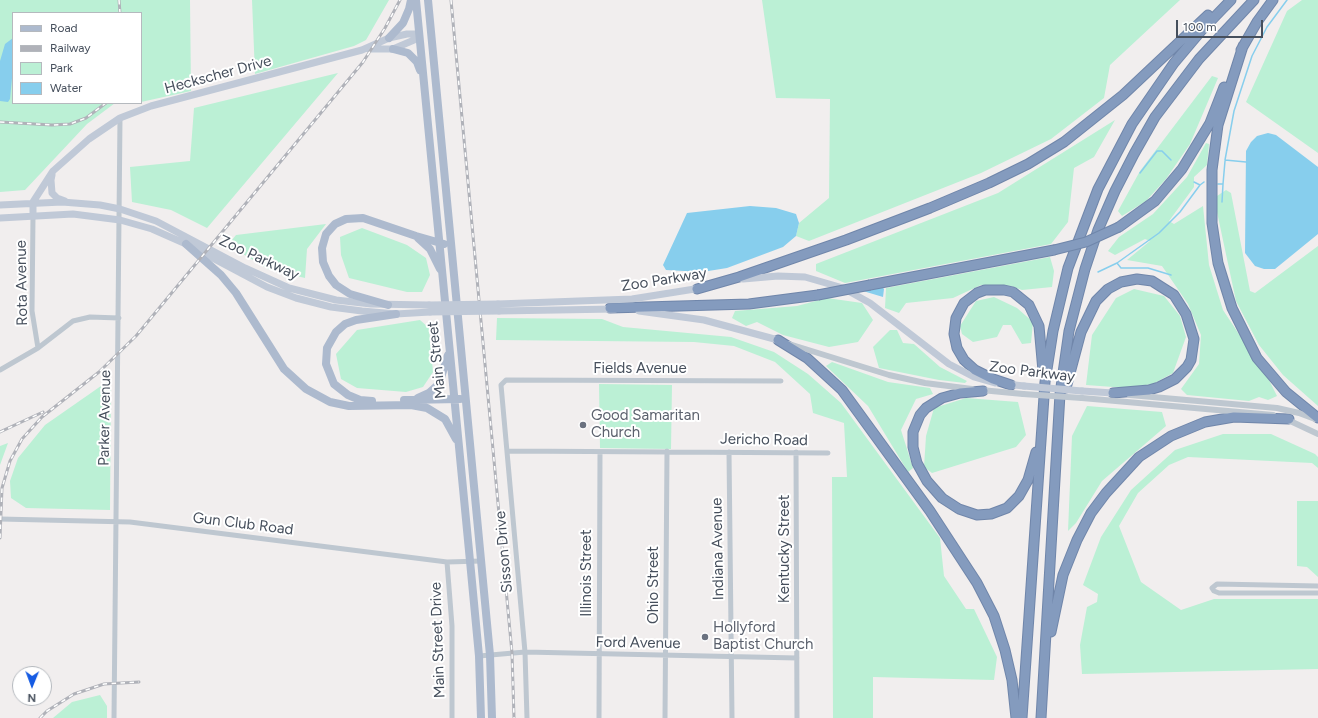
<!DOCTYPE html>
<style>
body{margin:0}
#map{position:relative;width:1318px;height:718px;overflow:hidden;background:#f1eeee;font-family:Figtree,sans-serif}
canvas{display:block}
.legend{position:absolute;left:12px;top:12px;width:130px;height:92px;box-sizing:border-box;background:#fff;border:1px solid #b5b9be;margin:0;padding:5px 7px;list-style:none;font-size:12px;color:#464f5c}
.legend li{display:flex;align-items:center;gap:8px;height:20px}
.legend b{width:20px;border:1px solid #b5b9be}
.north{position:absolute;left:12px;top:666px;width:40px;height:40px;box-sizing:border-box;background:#fff;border:1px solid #b5b9be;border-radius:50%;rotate:181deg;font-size:11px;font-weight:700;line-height:16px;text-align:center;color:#464f5c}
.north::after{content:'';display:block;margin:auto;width:14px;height:18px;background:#155be3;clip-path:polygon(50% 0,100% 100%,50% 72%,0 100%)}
.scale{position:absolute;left:1176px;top:20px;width:87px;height:18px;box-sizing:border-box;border:2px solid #464f5c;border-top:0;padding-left:5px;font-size:12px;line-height:14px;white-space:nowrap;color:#464f5c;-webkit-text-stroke:3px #fff;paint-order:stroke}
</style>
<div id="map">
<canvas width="1318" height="718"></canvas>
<ul class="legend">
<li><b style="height:5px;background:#adbace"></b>Road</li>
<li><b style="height:5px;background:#b0b2b9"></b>Railway</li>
<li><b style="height:11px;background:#bbf0d5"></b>Park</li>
<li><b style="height:11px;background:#87ceed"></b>Water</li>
</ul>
<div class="north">N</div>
<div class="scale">100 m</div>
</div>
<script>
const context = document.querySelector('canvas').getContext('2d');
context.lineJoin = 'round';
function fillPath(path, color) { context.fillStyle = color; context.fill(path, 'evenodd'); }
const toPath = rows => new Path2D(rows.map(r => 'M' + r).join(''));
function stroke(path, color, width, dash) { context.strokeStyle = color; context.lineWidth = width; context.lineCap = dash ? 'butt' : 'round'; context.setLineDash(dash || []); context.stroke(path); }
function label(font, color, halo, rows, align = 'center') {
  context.font = font + ' Figtree,sans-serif'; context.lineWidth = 4; context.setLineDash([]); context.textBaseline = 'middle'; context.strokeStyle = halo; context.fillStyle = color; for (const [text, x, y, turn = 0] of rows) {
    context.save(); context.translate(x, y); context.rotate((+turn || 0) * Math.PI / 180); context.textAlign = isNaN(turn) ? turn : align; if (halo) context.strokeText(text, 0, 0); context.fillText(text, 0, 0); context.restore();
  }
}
fillPath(toPath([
 [0,0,190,0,191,91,141,102,141,13,13,13,13,103,115,103,87,124,25,190,0,192],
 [252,0,389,0,366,40,354,46,255,74],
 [762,0,1180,0,1110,65,1104,98,1051,139,981,173,809,241,796,236,799,223,829,198,830,99,776,98],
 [1302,0,1318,0,1318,153,1246,102,1287,11],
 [338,73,207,228,171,210,132,202,130,167,190,161,194,108],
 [1212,76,1218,78,1190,144,1166,179,1146,201,1122,216,1118,211,1140,171],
 [1115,120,1094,157,1074,168,1068,222,1051,244,845,283,816,271,816,264,998,193],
 [1206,143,1209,144,1207,165,1194,177,1194,187,1169,221,1174,224,1203,206,1209,265,1223,310,1268,378,1277,396,1268,400,1259,397,1249,401,1187,395,1181,389,1199,364,1201,335,1188,304,1162,266,1127,260,1150,241,1145,239,1115,255,1108,251,1119,237,1153,214,1187,177],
 [1226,190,1231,193,1250,291,1255,293,1318,246,1318,406,1283,375,1259,345,1236,301,1214,198],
 [326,224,307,249,305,278,268,269,228,245,236,235],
 [362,228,407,245,426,258,430,275,422,292,407,292,349,278,341,255,340,237],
 [1050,257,1054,271,1052,287,1022,290,1011,286,981,285,953,298,906,303,899,313,885,308,886,288],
 [1134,289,1164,296,1180,316,1186,337,1173,373,1153,384,1127,388,1086,385,1092,335,1116,298],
 [994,297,1017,308,1033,322,1031,343,1022,344,1011,325,1003,325,997,337,973,342,962,334,960,326,976,301],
 [827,298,862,303,873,320,858,342,829,347,783,335,757,322,746,326,732,318,735,311,797,306],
 [497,318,602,319,623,327,731,337,774,352,808,374,841,403,940,538,944,576,966,609,974,609,997,657,994,680,873,677,873,718,833,718,832,477,847,477,844,423,813,413,810,394,775,362,734,346,694,342,496,340],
 [420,320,429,328,433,372,423,387,406,392,357,388,341,379,336,354,357,330],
 [890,330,897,330,903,343,914,344,940,367,967,381,965,383,939,380,879,368,873,347],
 [832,362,888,382,930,388,933,394,916,399,901,430,913,468,908,472,868,406,826,366],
 [111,379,110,510,26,508,11,498,10,481,18,458,45,425],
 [599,384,672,385,671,449,600,448],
 [966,398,1018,402,1026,435,1016,447,932,473,924,467,926,436,934,408],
 [1087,406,1162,412,1166,426,1102,481,1076,523,1068,531,1072,436],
 [1223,434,1271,434,1315,454,1318,457,1318,468,1312,463,1188,457,1169,465,1138,493,1119,526,1141,582,1181,610,1214,599,1318,599,1318,669,1082,674,1080,645,1087,607,1097,602,1098,594,1083,585,1101,537,1131,490,1175,450],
 [8,443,0,465,0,446],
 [1297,501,1318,501,1318,577,1307,567,1297,566],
 [100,695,107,706,107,718,53,718,72,702]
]), '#bbf0d5');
fillPath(toPath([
 [13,38,13,68,10,99,8,102,0,101,0,61,5,44],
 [1268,133,1276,135,1318,167,1318,234,1275,269,1264,269,1255,266,1245,253,1246,151,1251,142,1257,136],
 [750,206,776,208,796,214,799,223,796,236,783,247,727,268,702,272,666,270,663,265,687,213],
 [882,287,884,289,883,297,863,291]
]), '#87ceed');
stroke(toPath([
 [1246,162,1225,160,1234,111,1252,56,1267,27,1287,0],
 [1140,173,1157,151,1162,151,1171,160],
 [1194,182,1200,185],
 [1218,184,1223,184,1225,161],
 [1222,202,1223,184],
 [1117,263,1121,268,1148,268,1171,275],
 [1098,272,1117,263,1159,233,1180,212,1200,185,1204,182]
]), '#87ceed', 1.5);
const motorway = toPath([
 [1243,46,1218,125,1212,170,1212,223,1218,263,1232,308,1257,358,1286,392,1318,418],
 [1241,50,1257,22,1273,0],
 [1119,227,1155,201,1182,169,1210,123,1224,87],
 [870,285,1054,250],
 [697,289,739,277,846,240,930,208,989,183,1028,164,1064,142,1123,95,1208,15],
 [610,308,749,304,818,295],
 [778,340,807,358,842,390,930,511,977,583,994,616,1005,650,1012,680,1016,718],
 [1011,385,993,379,975,370,964,360,957,348,954,334,956,318,964,303,977,293,985,290,1004,290,1013,292,1029,305,1039,326,1043,371],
 [1066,388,1081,332,1096,301,1108,289,1121,282,1137,279,1152,281,1174,295,1186,314,1194,339,1191,360,1187,367,1175,379,1159,387,1149,390,1113,393],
 [983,391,960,393,942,398,926,408,920,415,913,432,913,447,917,463,927,481,942,498,959,509,977,515,991,514,1007,508,1019,496,1028,480,1036,452],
 [1051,632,1063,575,1077,540,1091,513,1106,493,1139,457,1171,436,1205,422,1234,417,1289,419],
 [1022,718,1045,382,1053,331,1068,268,1098,189,1132,124,1174,63,1201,31,1231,0],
 [1041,718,1060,394,1069,331,1085,269,1098,230,1115,191,1134,154,1155,117,1199,59,1254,0]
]);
stroke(motorway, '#7086aa', 11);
stroke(toPath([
 [33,216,32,311,38,348],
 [0,370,38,348,73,321,90,317,119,318],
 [508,451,828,453],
 [729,452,732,718],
 [796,452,797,718],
 [0,519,130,522,447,562,481,561],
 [447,562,452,626,452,718],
 [1318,586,1217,584,1212,588,1214,591,1219,593,1318,593],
 [479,656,525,652,797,658],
 [114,718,120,118],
 [527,718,525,652,501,385,506,380,781,381],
 [599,718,600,452],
 [665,718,667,451]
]), '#bec7d0', 5);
stroke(toPath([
 [789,344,889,375,925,383,972,389],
 [981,390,1023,394],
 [1130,395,1277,408,1299,413,1315,419],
 [1082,398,1273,415],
 [1286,419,1318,434]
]), '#bec7d0', 6);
stroke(toPath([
 [369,49,393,49,414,40,419,34],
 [52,175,51,180,52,193,57,198,65,201],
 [0,205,62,202,100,205,120,209,156,221,245,268,289,288,336,300,371,304,429,305],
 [33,216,33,202,53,171,89,139,120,118,151,106,362,50,389,38,407,34,419,34],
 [0,218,73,214,120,220,152,229,186,244,267,287,296,298,331,307,362,311,396,314,430,312],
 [743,279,778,276,805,277,843,288,870,303,949,364,974,377,995,383],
 [498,304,632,299,701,288],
 [499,311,615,309],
 [639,311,704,320,778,340],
 [1006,384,1024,386],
 [1082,391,1113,393]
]), '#c0c9d7', 7);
stroke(toPath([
 [416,0,470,561,479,656,481,718],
 [428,0,490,655,492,718],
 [389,38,403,23,409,9,411,0],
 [393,49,408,53,417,62,420,70],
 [418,238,430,249,440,269],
 [186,244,221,275,236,293,284,369,306,389,330,402,349,406,411,405,427,408,445,419,456,439],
 [388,305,350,294,336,285,329,276,323,262,322,248,326,234,335,224,346,219,363,218,416,236,444,244],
 [418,398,429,393,439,384,448,355],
 [404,400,460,399],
 [372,401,360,400,348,395,334,384,326,364,327,348,336,332,345,324,356,320,396,314]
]), '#adbace', 8);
stroke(motorway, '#849bbe', 9);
const rail = toPath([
 [119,0,120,13],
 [451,0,512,653,514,718],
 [0,122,52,125,70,124,86,118,106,103],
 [0,432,43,412],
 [0,538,2,488,10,461,22,439,42,417,99,372,136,336,363,62,385,28,400,0],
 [40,718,47,711,74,694,104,684,139,682]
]);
stroke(rail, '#b0b2b9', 3);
stroke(rail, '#fff', 1.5, [4.5]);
const motorwayBridge = toPath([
 [1054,250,1086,242,1119,227],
 [818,295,870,285]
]);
stroke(motorwayBridge, '#7086aa', 11, []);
stroke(toPath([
 [1023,394,1082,398]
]), '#bec7d0', 6);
stroke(toPath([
 [429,305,498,304],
 [430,312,499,311],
 [1024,386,1082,391]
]), '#c0c9d7', 7);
stroke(motorwayBridge, '#849bbe', 9);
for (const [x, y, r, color] of [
 [583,425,4,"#6b7280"],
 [705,637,4,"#6b7280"]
]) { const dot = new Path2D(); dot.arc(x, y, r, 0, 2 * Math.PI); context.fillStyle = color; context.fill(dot); stroke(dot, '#fff', 1.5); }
label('15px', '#464f5c', '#fff', [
 ["Heckscher Drive",218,75,-15],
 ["Zoo Parkway",259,258,25],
 ["Zoo Parkway",664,280,-9],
 ["Rota Avenue",22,283,-91],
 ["Main Street",437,360,-96],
 ["Fields Avenue",640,369],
 ["Zoo Parkway",1032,372,7],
 ["Parker Avenue",105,418,-89],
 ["Jericho Road",764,440,1],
 ["Gun Club Road",243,524,7],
 ["Indiana Avenue",718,549,-91],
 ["Kentucky Street",785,549,-90],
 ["Sisson Drive",504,552,-95],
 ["Illinois Street",587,573,-90],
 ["Ohio Street",654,585,-90],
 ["Main Street Drive",438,640,-92],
 ["Ford Avenue",638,643,1]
]);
label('15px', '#5b616d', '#fff', [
 ["Good Samaritan",591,416],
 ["Church",591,433],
 ["Hollyford",713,628],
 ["Baptist Church",713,645]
], 'left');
</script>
